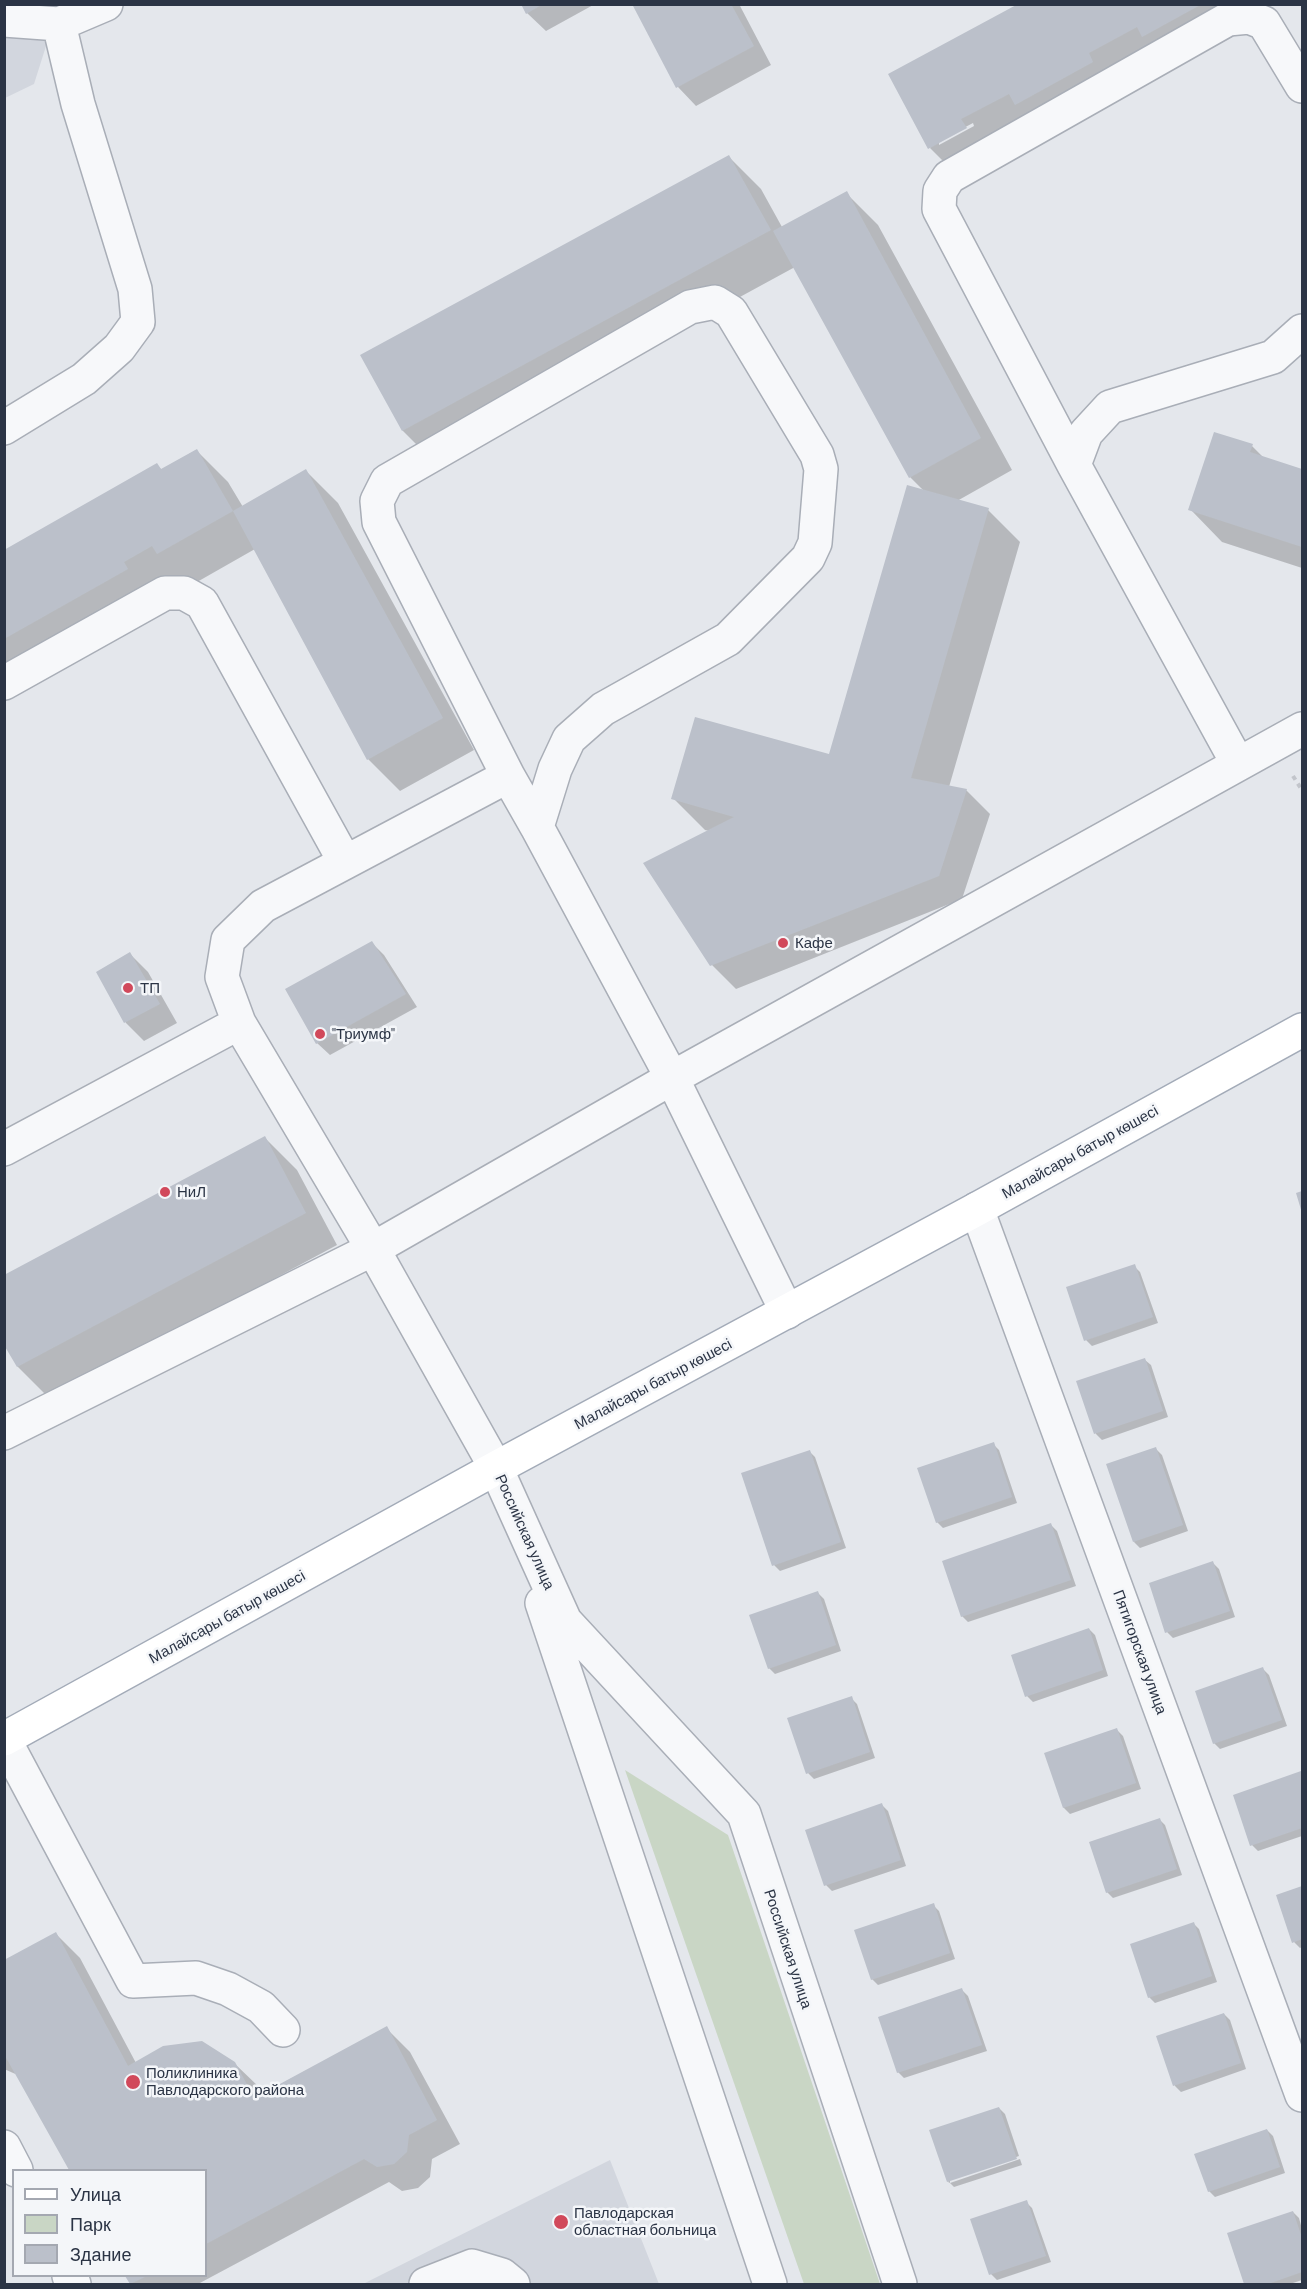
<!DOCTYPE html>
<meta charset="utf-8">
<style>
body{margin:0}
#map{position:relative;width:1307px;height:2289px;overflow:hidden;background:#e4e7ec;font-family:Barlow,sans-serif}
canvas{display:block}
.frame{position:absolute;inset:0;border:6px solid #2b3445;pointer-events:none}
.legend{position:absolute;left:12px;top:2169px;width:195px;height:108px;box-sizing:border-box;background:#f4f6f9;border:2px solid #a4a8b1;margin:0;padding:8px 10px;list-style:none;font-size:18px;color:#2b3445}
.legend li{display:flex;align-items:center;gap:12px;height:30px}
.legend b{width:30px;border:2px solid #a4a8b1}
</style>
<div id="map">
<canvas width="1307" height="2289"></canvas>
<div class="frame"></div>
<ul class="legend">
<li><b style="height:8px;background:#fff"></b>Улица</li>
<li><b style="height:16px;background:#c9d6c5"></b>Парк</li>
<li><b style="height:16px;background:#bbc0ca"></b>Здание</li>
</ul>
</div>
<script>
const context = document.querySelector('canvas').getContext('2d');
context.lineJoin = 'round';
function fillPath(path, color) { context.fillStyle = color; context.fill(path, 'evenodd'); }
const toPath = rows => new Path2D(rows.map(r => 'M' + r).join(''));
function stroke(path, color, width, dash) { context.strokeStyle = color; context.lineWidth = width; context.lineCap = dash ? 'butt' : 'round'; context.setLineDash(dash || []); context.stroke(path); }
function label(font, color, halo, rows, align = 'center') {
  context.font = font + ' Barlow,sans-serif'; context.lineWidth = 5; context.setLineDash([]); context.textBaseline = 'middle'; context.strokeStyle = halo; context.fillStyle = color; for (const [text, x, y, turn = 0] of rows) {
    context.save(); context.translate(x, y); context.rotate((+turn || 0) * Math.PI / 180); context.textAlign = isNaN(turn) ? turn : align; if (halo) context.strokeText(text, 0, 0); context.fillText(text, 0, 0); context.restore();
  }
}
fillPath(toPath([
 [4,5,59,5,34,84,5,98],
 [610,2160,659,2284,363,2284]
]), '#d2d6de');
fillPath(toPath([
 [625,1770,728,1835,880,2284,804,2284]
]), '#c9d6c5');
fillPath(toPath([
 [523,4,595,4,546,31,527,13],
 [633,4,739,4,771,65,696,106,678,87],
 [1021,4,1271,4,1244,19,1249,28,1175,68,1167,60,962,180,930,148],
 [973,123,974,126,939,145,939,141],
 [729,157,761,189,782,227,846,193,878,225,1012,470,957,501,988,510,1020,542,949,787,966,790,990,814,962,899,736,989,712,965,709,831,705,830,673,798,830,756,924,491,910,477,795,267,435,463,403,431,362,356],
 [1252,446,1264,458,1302,471,1302,568,1222,542,1190,509],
 [196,450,228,482,243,507,306,471,338,503,474,750,400,791,368,759,255,549,190,586,4,677,4,551,157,465,162,470],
 [372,943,384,955,417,1007,330,1055,317,1043],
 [130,954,148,972,177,1023,144,1041,126,1023,98,973],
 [265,1138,297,1170,337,1245,50,1399,18,1367,4,1341],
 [1134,1266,1140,1272,1158,1323,1092,1346,1086,1340],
 [1145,1360,1151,1365,1168,1417,1102,1440,1096,1434,1078,1382],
 [993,1444,999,1450,1017,1503,943,1528,937,1522],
 [1156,1449,1162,1455,1188,1531,1140,1548,1134,1542],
 [809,1451,815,1457,846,1548,780,1571,774,1565],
 [1051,1525,1057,1531,1076,1586,968,1622,962,1616],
 [1213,1563,1219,1569,1235,1617,1173,1638,1167,1632],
 [818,1593,824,1599,841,1651,775,1674,769,1668],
 [1089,1629,1095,1635,1108,1676,1033,1702,1027,1696],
 [1263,1669,1269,1675,1287,1726,1220,1749,1214,1743],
 [851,1698,857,1704,875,1758,814,1779,808,1773],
 [1117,1730,1123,1736,1141,1789,1070,1814,1064,1808,1046,1754],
 [1300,1773,1302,1775,1302,1836,1258,1851,1252,1845],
 [882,1805,888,1811,906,1866,832,1891,826,1885,807,1831],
 [1159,1819,1165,1825,1182,1875,1113,1898,1107,1892],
 [1302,1887,1302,1947,1300,1948,1294,1942,1278,1896],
 [933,1905,939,1911,955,1959,878,1985,872,1979],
 [1193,1923,1199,1929,1217,1982,1155,2003,1149,1997],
 [56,1934,80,1958,136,2063,234,2063,259,2087,262,2094,386,2028,410,2052,460,2144,432,2159,430,2177,418,2188,402,2191,389,2182,198,2284,132,2284,127,2276,206,2276,206,2170,71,2170,20,2076,4,2069,4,1961],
 [962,1990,968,1996,987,2051,904,2078,898,2072],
 [1224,2014,1230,2020,1246,2069,1181,2092,1175,2086,1158,2037],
 [999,2108,1005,2114,1019,2156,950,2180,950,2183,948,2182],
 [1267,2130,1273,2136,1285,2173,1215,2197,1209,2191],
 [1020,2159,1022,2165,954,2187,950,2183],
 [1026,2202,1032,2208,1051,2262,997,2280,991,2274],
 [1293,2212,1299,2218,1302,2229,1302,2280,1290,2284,1246,2284,1229,2234]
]), '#0003');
fillPath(toPath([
 [521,4,543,4,526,14],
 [632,4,731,4,754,46,676,88],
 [1018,4,1202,4,1142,37,1137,27,1089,53,1093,62,1015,105,1009,94,961,119,967,128,928,149,888,74],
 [729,155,771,230,402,431,360,355],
 [847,191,981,438,909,478,773,231],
 [1214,432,1253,444,1250,452,1302,469,1302,547,1188,510],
 [197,449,233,511,157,554,152,546,124,562,128,569,4,639,4,550,157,463,161,469],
 [306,469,443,718,367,760,233,511],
 [907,485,989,508,911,778,967,789,939,876,710,966,643,863,734,817,671,799,695,717,829,754],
 [372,941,406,994,316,1044,285,989],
 [130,952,160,1004,124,1023,96,972],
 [265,1136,306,1213,17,1367,4,1345,4,1275],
 [1302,1191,1302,1213,1296,1193],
 [1135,1264,1153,1317,1084,1341,1066,1287],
 [1145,1358,1163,1411,1094,1434,1076,1381],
 [994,1442,1012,1497,936,1523,917,1468],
 [1156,1447,1183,1525,1133,1542,1106,1464],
 [810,1450,841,1542,772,1566,741,1473],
 [1051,1523,1071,1580,961,1617,942,1561],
 [1213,1561,1230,1611,1165,1633,1149,1583],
 [818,1591,836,1645,768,1669,749,1615],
 [1089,1628,1103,1670,1025,1697,1011,1655],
 [1263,1667,1282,1720,1213,1744,1195,1691],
 [852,1696,870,1752,806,1774,787,1718],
 [1117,1728,1136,1783,1063,1808,1044,1753],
 [1301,1771,1302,1777,1302,1828,1250,1846,1233,1795],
 [882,1803,901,1860,824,1886,805,1830],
 [1160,1818,1177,1869,1106,1893,1089,1842],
 [1302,1886,1302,1939,1292,1943,1276,1895],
 [934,1903,950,1953,871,1980,854,1930],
 [1194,1922,1212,1976,1148,1998,1130,1944],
 [56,1932,128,2066,163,2046,202,2041,235,2062,254,2098,387,2026,437,2120,409,2135,407,2152,394,2164,377,2167,364,2159,206,2244,206,2170,69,2170,4,2054,4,1960],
 [962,1988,982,2045,897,2073,878,2017],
 [1224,2013,1241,2063,1173,2086,1156,2036],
 [999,2107,1017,2159,947,2182,929,2130],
 [1267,2129,1280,2167,1208,2192,1194,2154],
 [1027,2200,1046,2256,989,2275,970,2219],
 [1293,2211,1302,2238,1302,2272,1268,2284,1244,2284,1227,2233],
 [125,2276,147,2276,130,2284]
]), '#bbc0ca');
const minor = toPath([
 [4,20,59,24,106,4],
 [4,428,84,379,119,348,138,322,135,289,78,104,59,24],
 [1074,465,1086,433,1110,407,1273,357,1302,331],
 [4,683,165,593,184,593,202,603,345,862],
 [1238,764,1074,465,939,209,940,191,949,177,1228,19,1249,17,1264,23,1302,86],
 [508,776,379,522,377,501,387,481,690,307,715,302,731,312,817,455,821,469,815,543,808,558,728,639,603,709,569,739,555,769,537,827],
 [4,1149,239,1023],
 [977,1209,1302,2095],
 [787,1312,672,1078,537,827,508,776,263,906,228,940,222,977,239,1023,373,1249,496,1468,565,1621,744,1814,900,2284],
 [4,1433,373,1249,672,1078,1302,729],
 [542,1603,770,2284],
 [4,1739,133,1981,196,1978,228,1989,261,2007,283,2030],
 [4,2147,16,2170],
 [69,2276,74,2284],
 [426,2284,472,2266,502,2275,513,2284]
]);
const major = toPath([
 [4,1739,496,1468,977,1209,1302,1030]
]);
stroke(minor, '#a9aeb7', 36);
stroke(major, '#a3abb8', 36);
stroke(toPath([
 [1293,776,1302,790]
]), '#c2c5cb', 4, [4.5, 4.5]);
stroke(minor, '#f7f8fa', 33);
stroke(major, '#fff', 33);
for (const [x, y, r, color] of [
 [783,943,6,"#d1495b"],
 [128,988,6,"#d1495b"],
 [320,1034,6,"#d1495b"],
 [165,1192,6,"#d1495b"],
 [133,2082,8,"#d1495b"],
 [561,2222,8,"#d1495b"]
]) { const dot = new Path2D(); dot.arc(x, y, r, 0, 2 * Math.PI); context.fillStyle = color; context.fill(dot); stroke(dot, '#f4f6f9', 2); }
label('15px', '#2b3445', '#f4f6f9', [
 ["Кафе",795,943],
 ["ТП",140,988],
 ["\"Триумф\"",332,1034],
 ["НиЛ",177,1192],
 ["Поликлиника",146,2073],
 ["Павлодарского района",146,2090],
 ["Павлодарская",574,2213],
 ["областная больница",574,2230]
], 'left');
label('15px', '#2b3445', '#f4f6f9', [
 ["Малайсары батыр көшесі",1080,1152,-29],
 ["Малайсары батыр көшесі",653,1384,-28],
 ["Российская улица",525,1532,66],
 ["Малайсары батыр көшесі",227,1617,-29],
 ["Пятигорская улица",1140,1652,70],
 ["Российская улица",788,1949,72]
]);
</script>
